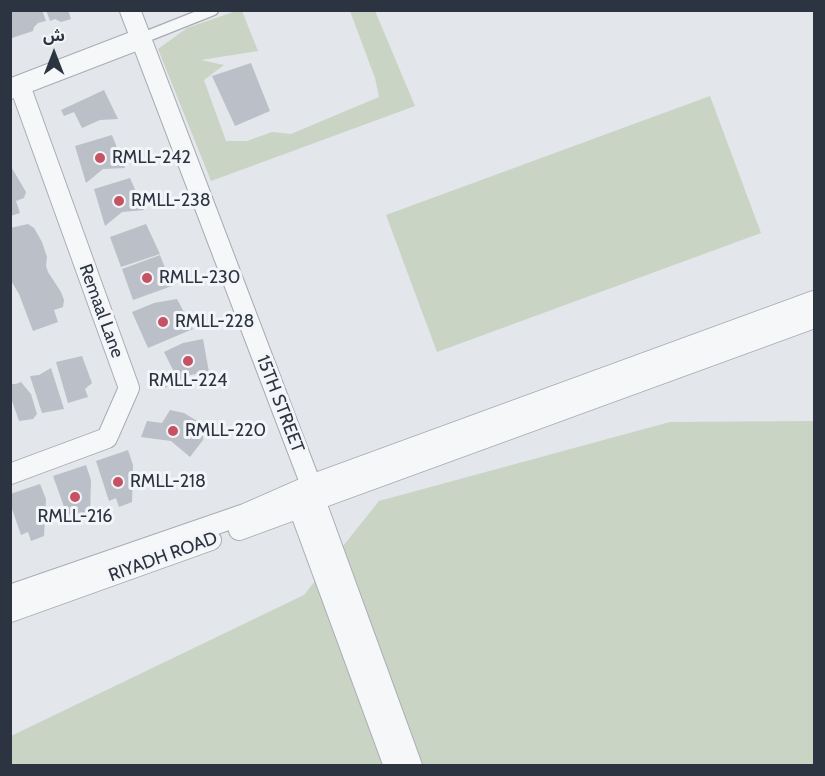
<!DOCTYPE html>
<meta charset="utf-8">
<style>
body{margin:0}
#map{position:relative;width:825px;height:776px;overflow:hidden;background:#e3e6ea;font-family:Cabin,"Noto Sans Arabic",sans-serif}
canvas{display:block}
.frame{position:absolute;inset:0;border:12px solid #2c3441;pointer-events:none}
.north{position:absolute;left:24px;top:24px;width:60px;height:60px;-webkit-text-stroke:4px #f3f5f8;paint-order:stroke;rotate:0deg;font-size:16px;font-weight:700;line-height:24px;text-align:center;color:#2c3441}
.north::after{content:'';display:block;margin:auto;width:21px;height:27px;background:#2c3441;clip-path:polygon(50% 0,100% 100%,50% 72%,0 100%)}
</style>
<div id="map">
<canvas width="825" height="776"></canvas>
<div class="frame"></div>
<div class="north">ش</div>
</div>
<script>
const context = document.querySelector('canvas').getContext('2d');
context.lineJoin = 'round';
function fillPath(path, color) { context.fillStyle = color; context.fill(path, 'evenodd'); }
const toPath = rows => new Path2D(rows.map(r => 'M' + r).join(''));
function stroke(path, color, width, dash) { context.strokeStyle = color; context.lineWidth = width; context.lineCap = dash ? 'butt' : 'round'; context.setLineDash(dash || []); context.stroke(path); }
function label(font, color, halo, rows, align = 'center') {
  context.font = font + ' Cabin,sans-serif'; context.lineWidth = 6; context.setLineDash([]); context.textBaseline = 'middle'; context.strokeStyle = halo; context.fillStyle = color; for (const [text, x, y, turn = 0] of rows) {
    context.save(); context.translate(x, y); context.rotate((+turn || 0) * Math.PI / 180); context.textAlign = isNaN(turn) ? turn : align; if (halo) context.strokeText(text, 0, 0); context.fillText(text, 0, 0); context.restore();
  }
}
fillPath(toPath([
 [239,10,242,11,258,51,201,60,224,65,204,80,226,141,247,141,272,132,291,134,379,97,375,78,350,11,375,11,415,106,211,181,158,49,187,28],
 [710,96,761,233,437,352,386,215],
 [814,421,814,765,11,766,11,736,304,595,379,501,670,422]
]), '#c9d4c5');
fillPath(toPath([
 [10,10,42,10,46,21,38,23,34,27,33,31,12,38],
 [46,10,68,10,71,19,61,22,55,19,50,21],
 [251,63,270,111,235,126,212,76],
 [104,90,118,119,100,120,82,128,74,112,64,116,61,110],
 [112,135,125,168,103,169,86,183,75,146],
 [10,165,26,192,24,198,16,201,20,213,10,216],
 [130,178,144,210,122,212,105,226,94,189],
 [28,224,34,228,42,242,47,257,46,266,48,272,61,292,64,300,63,307,54,310,58,322,33,331,19,294,10,279,10,228],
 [146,224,160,254,121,267,110,237],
 [160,255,172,286,133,300,122,269],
 [177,299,193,329,148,348,132,312,154,303],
 [203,339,209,372,190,375,164,388,158,377,173,370,164,352,183,343],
 [82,356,92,383,85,389,88,397,68,403,56,362],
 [51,368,64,409,42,413,30,376,39,375],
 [21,382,31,394,37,414,33,419,19,421,10,395,10,384,16,384],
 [170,410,184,413,204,425,203,440,190,457,171,441,141,437,147,421,162,423],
 [128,450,133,465,132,502,119,507,116,498,109,501,96,461],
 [86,465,91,480,90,517,77,522,74,513,67,515,53,476],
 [40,484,46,499,44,536,31,541,28,532,21,535,10,503,10,494]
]), '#bbbfc7');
const lane = toPath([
 [140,39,213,10]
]);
const street = toPath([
 [130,10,311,485,315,500,412,766],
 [10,89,140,39],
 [10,474,107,438,129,388,20,86],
 [299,508,394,766],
 [239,530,299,508,315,500,814,318],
 [10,595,245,514,311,485,814,301],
 [10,612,211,540]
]);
stroke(lane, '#a8adb4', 13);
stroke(street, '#a8adb4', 22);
stroke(lane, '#f6f7f9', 10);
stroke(street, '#f6f7f9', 20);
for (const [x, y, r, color] of [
 [100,158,6,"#c55363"],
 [119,201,6,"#c55363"],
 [147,278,6,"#c55363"],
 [163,322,6,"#c55363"],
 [188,361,6,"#c55363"],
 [173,431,6,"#c55363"],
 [118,482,6,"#c55363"],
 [75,497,6,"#c55363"]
]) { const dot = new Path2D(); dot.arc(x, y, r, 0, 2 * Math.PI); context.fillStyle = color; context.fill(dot); stroke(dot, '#f3f5f8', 2); }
label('18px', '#2c3441', '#f3f5f8', [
 ["RMLL-242",112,158],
 ["RMLL-238",131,201],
 ["RMLL-230",159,278],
 ["RMLL-228",175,322],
 ["RMLL-224",188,381,"center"],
 ["RMLL-220",185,431],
 ["RMLL-218",130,482],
 ["RMLL-216",75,517,"center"]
], 'left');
label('18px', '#2c3441', '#f3f5f8', [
 ["Remaal Lane",101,311,70],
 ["15TH STREET",280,404,69],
 ["RIYADH ROAD",163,557,-20]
]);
</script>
